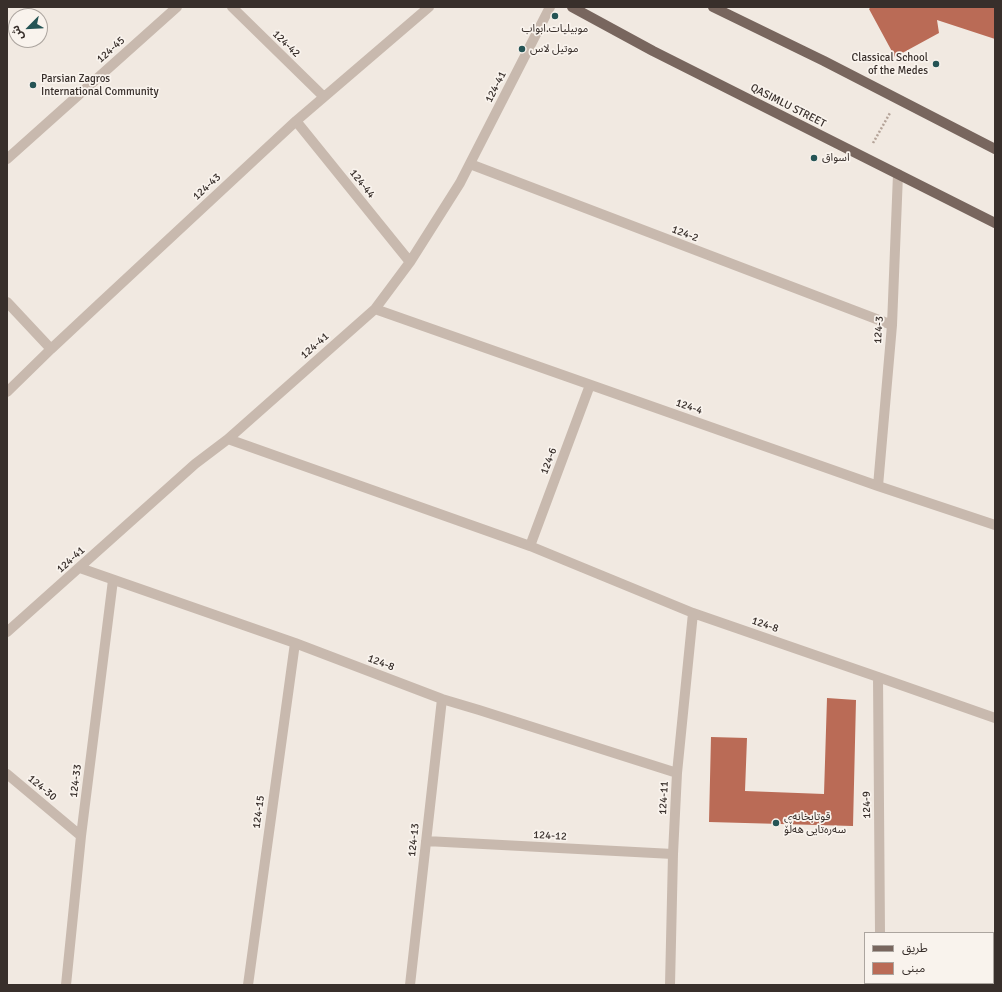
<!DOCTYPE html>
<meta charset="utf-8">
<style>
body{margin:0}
#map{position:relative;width:1002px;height:992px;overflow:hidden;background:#f1e9e1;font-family:Signika,"Noto Sans Arabic",sans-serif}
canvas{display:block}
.frame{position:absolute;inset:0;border:8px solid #382f2b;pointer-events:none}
.legend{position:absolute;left:864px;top:932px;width:130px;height:52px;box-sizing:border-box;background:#f9f3ed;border:1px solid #aca59f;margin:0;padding:5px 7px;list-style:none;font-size:12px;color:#382f2b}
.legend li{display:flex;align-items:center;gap:8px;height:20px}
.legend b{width:20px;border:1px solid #aca59f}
.north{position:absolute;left:8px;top:8px;width:40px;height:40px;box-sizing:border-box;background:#f9f3ed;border:1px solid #aca59f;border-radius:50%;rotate:246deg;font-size:11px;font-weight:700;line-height:16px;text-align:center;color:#382f2b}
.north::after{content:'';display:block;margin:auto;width:14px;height:18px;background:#255455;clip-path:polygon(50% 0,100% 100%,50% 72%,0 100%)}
</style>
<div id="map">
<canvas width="1002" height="992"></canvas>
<div class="frame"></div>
<ul class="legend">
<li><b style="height:5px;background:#78665e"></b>طريق</li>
<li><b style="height:11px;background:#ba6b56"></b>مبنى</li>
</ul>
<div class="north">ش</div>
</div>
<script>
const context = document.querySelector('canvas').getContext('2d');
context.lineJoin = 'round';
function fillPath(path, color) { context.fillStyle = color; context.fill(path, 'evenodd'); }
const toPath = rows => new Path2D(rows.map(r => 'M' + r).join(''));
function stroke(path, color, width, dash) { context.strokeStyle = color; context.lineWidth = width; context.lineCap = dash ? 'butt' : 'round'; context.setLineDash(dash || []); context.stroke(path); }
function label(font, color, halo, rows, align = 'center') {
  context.font = font + ' Signika,"Noto Sans Arabic",sans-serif'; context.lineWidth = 3.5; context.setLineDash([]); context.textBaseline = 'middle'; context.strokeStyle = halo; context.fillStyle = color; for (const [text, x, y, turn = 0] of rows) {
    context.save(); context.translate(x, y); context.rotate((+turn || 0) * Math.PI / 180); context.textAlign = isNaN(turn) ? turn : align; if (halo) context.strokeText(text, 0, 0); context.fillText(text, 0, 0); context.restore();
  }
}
fillPath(toPath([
 [871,7,995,7,995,39,937,20,939,33,895,57,869,9],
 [827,698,856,700,853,826,709,822,711,737,747,738,745,791,824,794]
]), '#ba6b56');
stroke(toPath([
 [873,143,890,113]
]), '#b4a398', 2.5, [2, 2]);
stroke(toPath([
 [232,7,324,97],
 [296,121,410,262],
 [7,159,177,7],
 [470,164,892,325],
 [7,302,51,349],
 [375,309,878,486,995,525],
 [7,392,51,349,97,306,296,121,429,7],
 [228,439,530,546,693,613,878,677,995,718],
 [878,486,892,325,898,174],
 [530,546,590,385],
 [80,568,295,643,442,699,479,710,677,773],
 [7,632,195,464,228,439,375,309,410,262,460,183,550,7],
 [878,677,880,933],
 [7,774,81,836],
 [426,841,673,854],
 [881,983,881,985],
 [66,985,81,836,113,580],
 [248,985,295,643],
 [410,985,442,699],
 [670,985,673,854,677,773,693,613]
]), '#c8b9ae', 10);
stroke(toPath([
 [572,7,653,51,995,223],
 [713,7,824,61,995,149]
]), '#78665e', 10);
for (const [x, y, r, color] of [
 [555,16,4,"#255455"],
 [522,49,4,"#255455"],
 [936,64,4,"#255455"],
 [33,85,4,"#255455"],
 [814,158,4,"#255455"],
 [776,823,4,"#255455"]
]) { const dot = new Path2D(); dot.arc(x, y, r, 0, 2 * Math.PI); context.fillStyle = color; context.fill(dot); stroke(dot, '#f9f3ed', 1.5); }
label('11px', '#382f2b', '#f9f3ed', [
 ["موبيليات.ابواب",555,29,"center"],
 ["موتيل لاس",530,49],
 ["Classical School",928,58,"right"],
 ["of the Medes",928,71,"right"],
 ["Parsian Zagros",41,79],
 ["International Community",41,92],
 ["اسواق",822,158],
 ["قوتابخانەی",784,817],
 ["سەرەتایی هەڵۆ",784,830]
], 'left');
label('11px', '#382f2b', '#f9f3ed', [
 ["124-42",286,44,44],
 ["124-45",111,50,-42],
 ["124-41",496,87,-63],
 ["QASIMLU STREET",788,106,27],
 ["124-44",362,184,51],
 ["124-43",207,187,-43],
 ["124-2",685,234,21],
 ["124-3",879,330,-86],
 ["124-41",315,346,-41],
 ["124-4",689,407,19],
 ["124-6",549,461,-69],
 ["124-41",71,560,-42],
 ["124-8",765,625,19],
 ["124-8",381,663,21],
 ["124-33",76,781,-83],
 ["124-30",42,788,40],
 ["124-11",664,798,-87],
 ["124-9",867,805,-91],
 ["124-15",259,812,-82],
 ["124-12",550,836,3],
 ["124-13",414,840,-84]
]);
</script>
